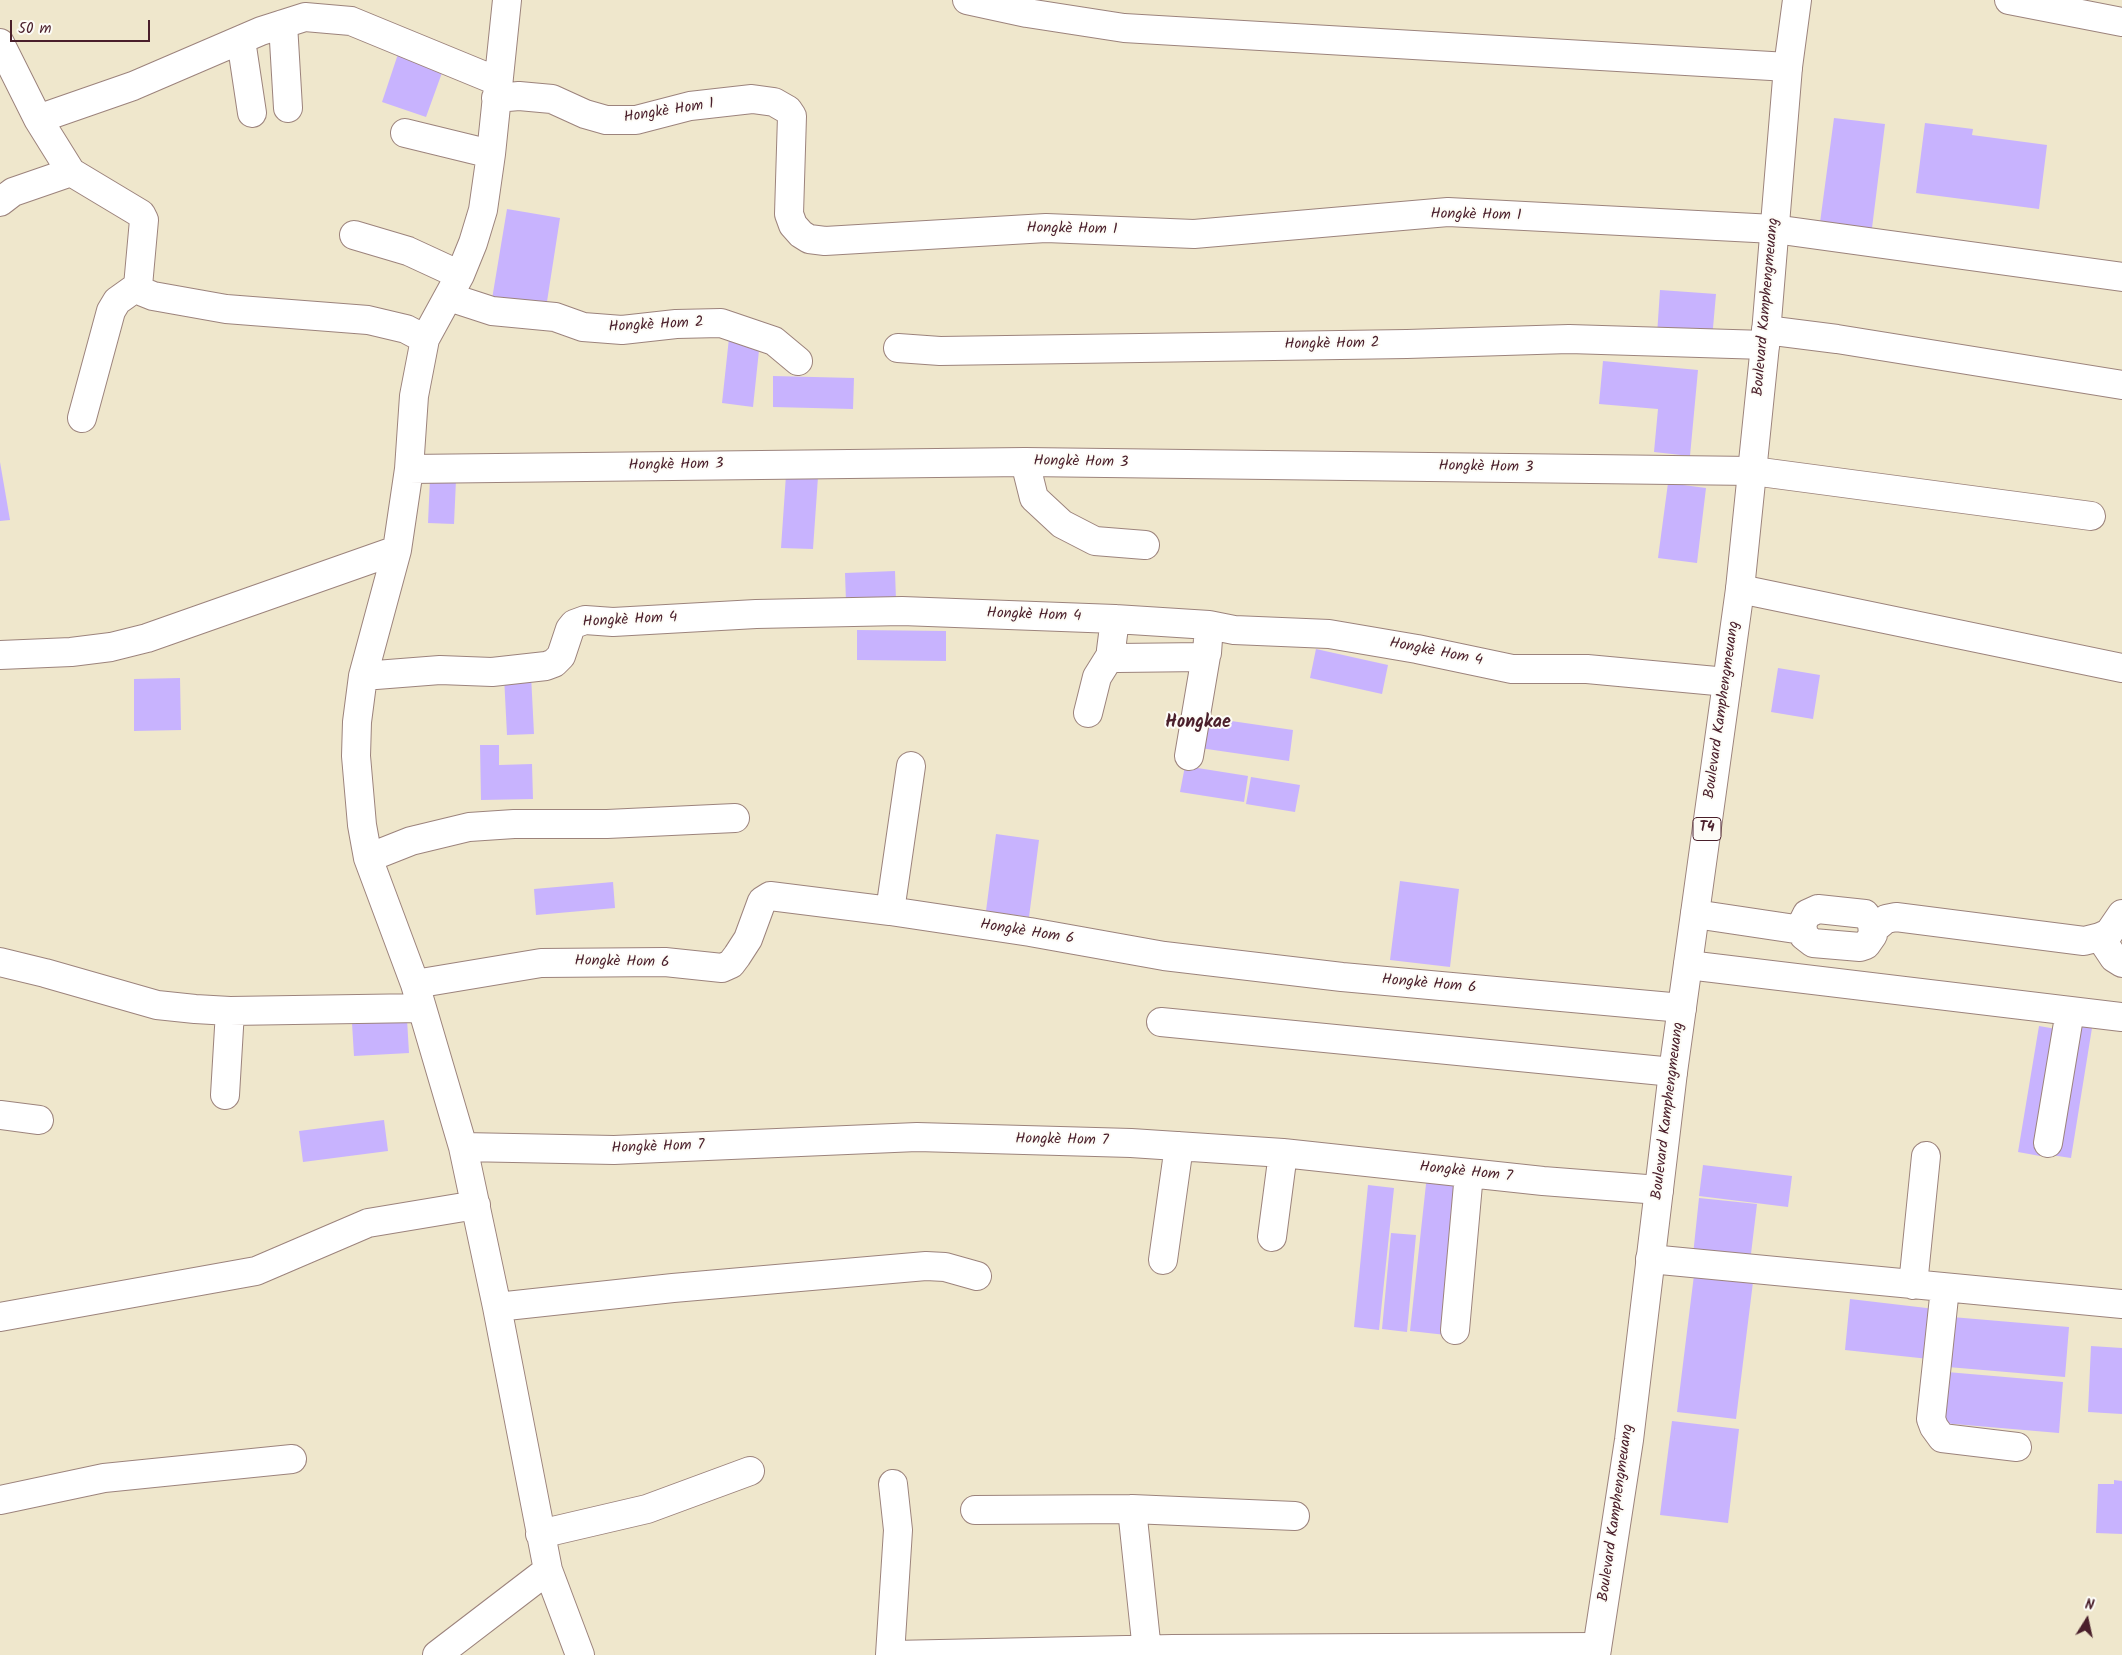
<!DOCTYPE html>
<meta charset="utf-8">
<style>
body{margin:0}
#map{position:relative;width:2122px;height:1655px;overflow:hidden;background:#efe7cc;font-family:Kalam,sans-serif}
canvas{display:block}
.north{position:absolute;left:2062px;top:1595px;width:50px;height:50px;-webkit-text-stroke:4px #fdfcf7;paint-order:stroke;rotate:10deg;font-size:14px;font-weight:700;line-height:20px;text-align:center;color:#4a1f2b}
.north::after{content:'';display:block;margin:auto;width:18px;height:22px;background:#4a1f2b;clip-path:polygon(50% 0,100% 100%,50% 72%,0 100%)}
.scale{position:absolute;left:10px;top:20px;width:140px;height:22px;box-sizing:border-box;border:2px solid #4a1f2b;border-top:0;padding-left:6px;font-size:15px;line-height:18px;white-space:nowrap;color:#4a1f2b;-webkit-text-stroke:4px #fdfcf7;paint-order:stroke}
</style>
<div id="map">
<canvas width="2122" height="1655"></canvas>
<div class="north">N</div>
<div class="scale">50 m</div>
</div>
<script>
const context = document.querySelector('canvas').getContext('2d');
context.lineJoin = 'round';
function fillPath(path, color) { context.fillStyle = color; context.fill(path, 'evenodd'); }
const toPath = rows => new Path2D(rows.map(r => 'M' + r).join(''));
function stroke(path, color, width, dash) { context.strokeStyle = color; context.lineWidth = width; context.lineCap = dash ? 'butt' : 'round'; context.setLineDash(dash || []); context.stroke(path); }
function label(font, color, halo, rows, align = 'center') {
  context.font = font + ' Kalam,sans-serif'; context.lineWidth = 4; context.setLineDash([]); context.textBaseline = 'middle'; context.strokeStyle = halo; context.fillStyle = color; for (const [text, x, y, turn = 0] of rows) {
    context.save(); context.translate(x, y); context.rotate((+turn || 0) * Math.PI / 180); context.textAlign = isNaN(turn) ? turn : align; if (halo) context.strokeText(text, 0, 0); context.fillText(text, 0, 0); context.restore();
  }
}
fillPath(toPath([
 [398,54,443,70,426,117,382,102],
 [1834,118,1885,124,1871,236,1819,230],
 [1925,123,1973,129,1972,135,2047,145,2039,209,1916,193],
 [507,209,560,218,546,308,492,299],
 [1660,290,1716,294,1712,339,1657,335],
 [729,338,760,341,753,407,722,403],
 [1603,361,1698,370,1690,456,1654,452,1658,409,1599,404],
 [773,376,854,378,853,409,773,407],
 [0,462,10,520,0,521],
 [786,475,818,477,813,549,781,548],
 [430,478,456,480,454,524,428,523],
 [1668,483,1706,488,1697,563,1658,558],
 [895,571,896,600,846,601,845,573],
 [857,630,946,631,946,661,857,660],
 [1316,649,1388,665,1382,694,1310,678],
 [1778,668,1820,675,1813,719,1771,712],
 [531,675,534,734,507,735,504,676],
 [180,678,181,730,134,731,134,679],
 [1204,717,1293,730,1289,761,1200,748],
 [480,745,499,745,499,765,532,764,533,799,481,800],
 [1185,766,1248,776,1244,802,1180,792],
 [1251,777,1300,785,1295,812,1246,804],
 [996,834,1039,840,1029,917,986,911],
 [1400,881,1459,889,1450,967,1390,960],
 [613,882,615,908,536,915,534,889],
 [407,1019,409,1053,354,1056,352,1023],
 [2073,1024,2092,1028,2071,1158,2051,1155],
 [2039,1026,2062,1030,2040,1156,2018,1152],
 [384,1120,388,1151,303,1162,299,1131],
 [1703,1165,1792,1176,1788,1207,1699,1196],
 [1427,1175,1463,1179,1446,1335,1410,1331],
 [1368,1185,1394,1188,1379,1330,1354,1327],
 [1699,1198,1757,1204,1750,1262,1693,1255],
 [1391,1233,1416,1235,1407,1332,1382,1329],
 [1695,1267,1754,1274,1736,1419,1677,1412],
 [1850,1299,1935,1309,1929,1359,1845,1350],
 [1952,1317,2069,1327,2065,1377,1948,1367],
 [2091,1346,2122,1348,2122,1414,2088,1412],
 [1947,1372,2063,1382,2059,1433,1942,1423],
 [1672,1421,1739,1429,1728,1523,1660,1515],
 [2114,1480,2122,1481,2122,1534,2096,1533,2098,1484,2114,1484]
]), '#c8b3fe');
const minor = toPath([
 [507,0,491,154,483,210,473,243,460,275,425,339,414,396,409,469,397,550,363,676,357,722,356,756,362,825,368,858,415,984,463,1147,497,1307,548,1570,580,1655],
 [967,0,1027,13,1124,28,1788,67],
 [2009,0,2122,22],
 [283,24,288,108],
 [241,40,252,113],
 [0,43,38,119,71,172,141,214,144,220,138,286,143,292,153,296,226,309,368,320,406,329,425,339],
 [496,98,519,96,552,99,585,114,606,120,636,120,690,106,752,99,774,102,788,110,792,116,789,214,793,225,801,234,809,239,825,241,1046,228,1194,234,1448,212,1774,229,2122,277],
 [38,119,133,86,261,31,305,17,351,21,497,81],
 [405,133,491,154],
 [0,202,13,192,71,172],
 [354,235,408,251,460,275],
 [449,297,492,311,555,317,583,327,622,330,676,324,721,323,774,341,798,361],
 [1766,330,1837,339,2122,385],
 [898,348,940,351,1407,344,1569,339,1765,345],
 [82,418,111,311,117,301,138,286],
 [1025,462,1034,498,1062,524,1095,541,1145,545],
 [409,469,1025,462,1753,471,2091,516],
 [1740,589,2122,668],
 [1115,619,1111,650,1112,653,1118,658,1203,657,1207,653,1209,625],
 [0,655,71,652,111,647,147,638,397,550],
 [363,676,440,670,492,672,546,666,554,663,561,656,570,629,574,624,585,620,613,622,756,614,902,611,1115,619,1209,625,1234,630,1329,634,1417,649,1512,669,1587,669,1727,682],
 [1088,713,1097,677,1112,653],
 [1189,756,1206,656],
 [368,858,411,841,469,827,514,824,607,824,735,818],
 [1818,909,1865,914,1872,923,1873,935,1866,945,1860,947,1813,943,1804,936,1802,924,1807,914,1818,909],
 [890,911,911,766],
 [1695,914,1802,930],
 [1874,929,1886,919,1896,917,2084,941,2100,937,2109,933,2122,914],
 [2100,937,2114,958,2122,963],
 [0,962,45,973,157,1005,195,1009,230,1011,422,1008],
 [1688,965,2122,1017],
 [415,984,541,963,665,962,722,968,731,964,737,956,748,939,762,901,770,896,890,911,1030,932,1164,956,1342,977,1682,1008],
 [1161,1022,1673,1072],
 [225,1095,230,1011],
 [0,1115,39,1120],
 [2048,1143,2070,1011],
 [463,1147,614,1150,917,1137,1131,1143,1283,1153,1543,1181,1659,1190],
 [1272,1237,1283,1153],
 [1650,1259,2122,1304],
 [1163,1260,1179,1146],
 [1913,1285,1926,1156],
 [1945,1288,1931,1419,1934,1427,1942,1438,2017,1447],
 [497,1307,673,1288,926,1266,945,1267,977,1276],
 [0,1317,256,1271,368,1223,476,1205],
 [1455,1330,1469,1173],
 [0,1500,104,1478,292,1459],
 [1132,1509,1147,1651],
 [975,1510,1132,1509,1295,1516],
 [540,1534,647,1509,750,1471],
 [437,1655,548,1570],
 [890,1655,898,1530,893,1484],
 [893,1655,1173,1649,1597,1647]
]);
const major = toPath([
 [1596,1655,1629,1440,1673,1072,1740,589,1765,345,1788,67,1797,0]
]);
stroke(minor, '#9c837c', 30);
stroke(major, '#9c837c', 30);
stroke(minor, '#fff', 28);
stroke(major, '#fff', 28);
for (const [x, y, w] of [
 [1707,829,28]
]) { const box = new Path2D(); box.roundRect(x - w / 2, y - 11.5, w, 23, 4); context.fillStyle = '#fdfcf7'; context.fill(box); stroke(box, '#4a1f2b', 1); }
label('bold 14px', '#4a1f2b', null, [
 ["T4",1707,829]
]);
label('15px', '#4a1f2b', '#fdfcf7', [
 ["Hongkè Hom 1",669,112,-9],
 ["Hongkè Hom 1",1476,216,1],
 ["Hongkè Hom 1",1072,230,1],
 ["Boulevard Kamphengmeuang",1767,307,-85],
 ["Hongkè Hom 2",656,326,-3],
 ["Hongkè Hom 2",1332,345,-1],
 ["Hongkè Hom 3",1081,463,1],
 ["Hongkè Hom 3",676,466,-1],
 ["Hongkè Hom 3",1486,468,1],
 ["Hongkè Hom 4",1034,616,2],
 ["Hongkè Hom 4",630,621,-3],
 ["Hongkè Hom 4",1436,653,11],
 ["Boulevard Kamphengmeuang",1723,710,-82],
 ["Hongkè Hom 6",1027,933,9],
 ["Hongkè Hom 6",622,963,1],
 ["Hongkè Hom 6",1429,985,5],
 ["Boulevard Kamphengmeuang",1669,1111,-83],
 ["Hongkè Hom 7",1062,1141,1],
 ["Hongkè Hom 7",658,1148,-2],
 ["Hongkè Hom 7",1466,1173,6],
 ["Boulevard Kamphengmeuang",1617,1513,-82]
]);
label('bold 18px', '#4a1f2b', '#fdfcf7', [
 ["Hongkae",1198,724]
]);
</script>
